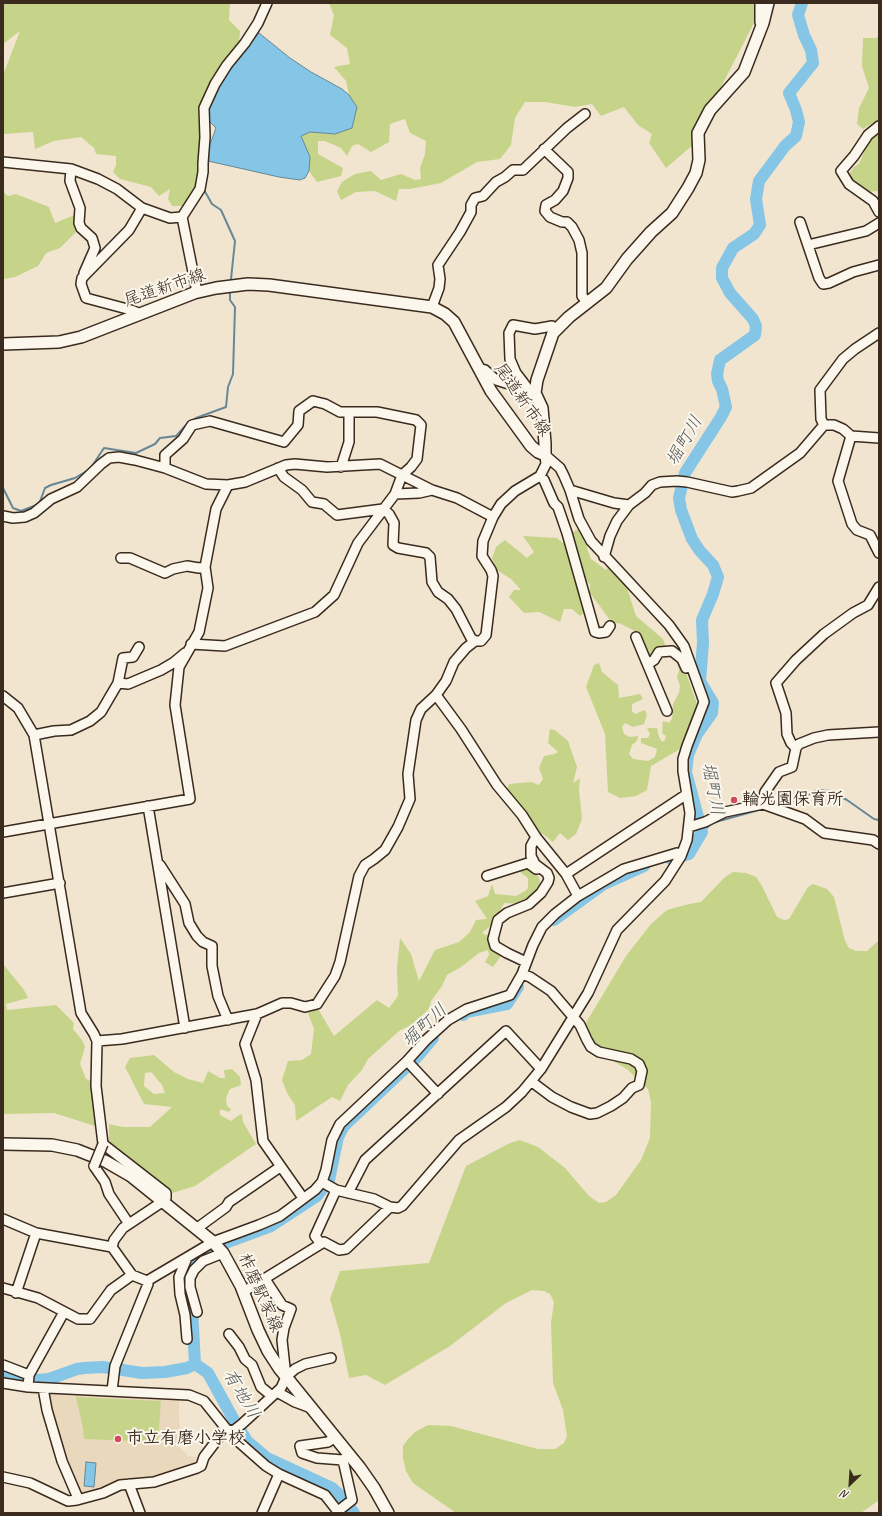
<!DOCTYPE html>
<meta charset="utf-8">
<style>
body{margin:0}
#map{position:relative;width:882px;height:1516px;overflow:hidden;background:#f1e5d0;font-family:Caveat,sans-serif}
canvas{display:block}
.frame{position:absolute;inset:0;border:4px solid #3b2a1e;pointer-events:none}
.north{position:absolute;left:830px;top:1464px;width:40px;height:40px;-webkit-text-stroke:3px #fbf7ec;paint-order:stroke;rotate:205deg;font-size:11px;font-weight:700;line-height:16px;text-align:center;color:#3b2a1e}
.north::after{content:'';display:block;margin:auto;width:14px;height:18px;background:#3b2a1e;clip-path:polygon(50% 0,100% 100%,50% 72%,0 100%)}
</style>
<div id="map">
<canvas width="882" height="1516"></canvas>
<div class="frame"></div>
<div class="north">N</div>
</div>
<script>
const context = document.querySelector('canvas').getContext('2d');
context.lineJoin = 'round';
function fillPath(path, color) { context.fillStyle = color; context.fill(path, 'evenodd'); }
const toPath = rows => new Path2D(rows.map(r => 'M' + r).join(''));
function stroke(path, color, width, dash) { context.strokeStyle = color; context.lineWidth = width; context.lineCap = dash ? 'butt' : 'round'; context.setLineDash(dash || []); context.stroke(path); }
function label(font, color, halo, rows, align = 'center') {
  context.font = font + ' Caveat,"Klee One",sans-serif'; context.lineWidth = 4; context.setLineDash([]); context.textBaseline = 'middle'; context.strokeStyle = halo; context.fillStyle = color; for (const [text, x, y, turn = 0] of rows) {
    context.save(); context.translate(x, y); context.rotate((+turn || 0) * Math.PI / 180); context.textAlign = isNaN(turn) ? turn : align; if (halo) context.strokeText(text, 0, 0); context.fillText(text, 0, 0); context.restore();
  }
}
fillPath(toPath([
 [45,1392,179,1397,179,1421,182,1435,175,1444,187,1454,187,1456,197,1457,196,1461,192,1465,151,1476,119,1480,97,1491,81,1495,59,1448]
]), '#ead8bc');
fillPath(toPath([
 [3,3,230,3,229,20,240,31,239,43,218,69,204,98,201,175,186,215,177,213,183,206,172,206,168,199,170,189,159,196,151,187,120,179,113,172,116,165,116,156,96,154,94,148,81,137,54,141,35,149,33,132,3,134,3,75,20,31,3,44],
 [329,3,757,3,754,23,720,89,697,124,694,144,666,168,649,143,652,134,638,125,624,107,601,116,592,104,575,107,545,102,525,102,515,118,511,145,500,159,477,162,441,183,410,189,399,189,396,201,375,191,356,192,341,200,337,191,342,182,355,174,371,171,381,180,401,174,415,180,421,179,420,168,425,154,426,141,410,133,405,119,390,124,389,142,371,152,358,144,352,146,347,156,341,148,325,141,318,141,318,154,343,168,341,176,317,182,309,171,310,157,301,136,310,132,335,134,357,107,349,95,346,81,334,67,350,64,347,48,330,35,334,15],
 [879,35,879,119,863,129,857,124,859,108,869,88,862,66,863,38,876,38],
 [879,130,879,191,864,192,853,185,848,176,854,167,859,164,870,138],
 [3,187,5,194,8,196,16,194,49,207,55,223,77,214,76,226,77,231,60,248,46,253,38,266,15,277,3,279],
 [578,529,588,542,587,549,591,559,606,570,610,565,625,582,636,616,663,639,666,647,657,651,651,660,644,653,640,638,635,631,619,623,613,624,590,593,590,584,584,579,570,534],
 [523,536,557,538,569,548,585,603,584,613,580,616,572,609,564,609,560,622,539,612,524,613,509,597,514,590,521,590,511,579,497,570,492,558,496,547,505,540,527,558,534,552],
 [676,658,685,670,698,707,680,749,651,766,647,790,636,796,620,798,608,792,605,734,586,687,594,665,599,663,602,672,618,685,619,698,640,694,643,699,632,704,632,711,635,714,645,710,647,715,644,724,633,727,625,723,622,727,624,734,630,737,638,736,637,741,632,745,629,754,633,759,648,761,655,757,657,749,641,743,641,738,648,738,650,734,647,728,657,728,659,737,662,742,665,740,666,736,662,733,663,721,669,723,672,719,673,704,679,693,680,686,677,677,679,670],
 [550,729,555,730,568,741,577,767,573,783,580,778,579,790,582,819,576,834,568,840,560,833,553,842,543,834,540,835,506,793,509,784,531,782,539,785,543,779,539,768,544,756,555,754,558,752,548,743],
 [529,867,538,876,541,885,537,893,524,904,504,903,494,923,482,933,486,935,493,932,503,953,493,967,485,962,489,955,488,950,479,953,461,967,447,975,442,986,431,1001,429,1009,411,1025,399,1031,368,1059,362,1070,348,1085,340,1101,332,1097,296,1121,295,1105,287,1093,282,1080,288,1061,302,1060,311,1054,314,1029,308,1013,317,1007,334,1036,377,1000,389,1008,398,996,397,969,400,938,411,954,419,981,435,950,459,942,470,932,476,920,487,919,475,901,488,896,492,884,495,894,516,896,525,891,528,888,528,878,521,873,520,868],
 [733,872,746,873,756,877,762,886,777,917,784,920,789,919,808,887,813,884,827,889,834,897,845,941,849,948,856,951,867,951,879,940,879,1500,861,1513,456,1513,413,1483,406,1471,403,1458,403,1446,408,1439,415,1432,428,1425,451,1426,538,1449,555,1449,564,1443,567,1436,563,1410,553,1383,551,1323,554,1302,550,1294,544,1291,532,1290,506,1303,450,1346,385,1385,366,1375,349,1378,340,1334,330,1299,340,1271,429,1263,466,1166,510,1143,520,1140,538,1147,565,1168,589,1196,599,1203,606,1202,616,1195,641,1160,650,1138,651,1102,648,1089,628,1070,590,1047,583,1037,587,1021,626,956,651,924,667,910,689,904,701,902,725,877],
 [3,964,24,990,28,998,6,1004,7,1010,56,1005,74,1023,73,1029,82,1040,85,1047,80,1064,86,1079,91,1081,95,1126,54,1113,3,1114],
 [154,1055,174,1072,188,1079,203,1083,208,1071,220,1078,225,1078,224,1070,232,1069,240,1077,241,1085,230,1089,226,1098,227,1106,231,1109,229,1112,220,1109,220,1115,231,1121,239,1115,242,1114,243,1122,256,1144,195,1186,169,1194,109,1144,109,1124,123,1127,150,1127,172,1107,144,1104,125,1067,130,1058],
 [151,1072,162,1085,165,1093,154,1094,144,1086,145,1073],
 [76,1397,161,1401,158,1442,84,1439,83,1428]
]), '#c5d489');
const water = toPath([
 [259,33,290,58,311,72,342,89,349,95,357,107,352,128,335,134,310,132,301,136,310,157,309,171,305,178,300,180,279,177,208,161,204,148,211,142,216,128,208,120,208,111,219,85,231,66,259,33],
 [86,1462,96,1463,94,1487,84,1486,86,1462]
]);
fillPath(water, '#85c5e6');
stroke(water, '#678796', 1);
stroke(toPath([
 [203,188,212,204,221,210,235,241,231,279],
 [3,488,13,508,21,511,39,504,45,488,51,485,75,478,90,469,104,448,136,453,155,444,160,438,176,436,189,422,196,418,226,407,228,387,233,374,235,307,230,300,230,290],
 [774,805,803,798,817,790,830,791,847,800,874,819,879,820],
 [702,832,712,823,766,808]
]), '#678796', 2);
stroke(toPath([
 [671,859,689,854,702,832,686,772,688,755,697,734,712,713,713,703,700,681,703,643,702,620,713,594,718,577,713,565,700,551,692,539,681,510,679,498,685,473,721,417,726,407,722,389,718,381,717,374,720,360,755,335,756,326,753,319,730,293,722,278,722,268,733,248,754,234,760,225,756,199,759,181,785,146,796,136,799,122,796,110,789,93,813,63,811,50,804,35,798,15,802,3],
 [554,920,604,884,644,866],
 [463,1015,466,1012,507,1004,518,987],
 [195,1364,192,1309,182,1284,186,1267,193,1259,206,1250,271,1226,317,1196,329,1180,338,1137,344,1126,416,1058,433,1038],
 [195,1364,208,1373,235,1422,247,1441,267,1458,332,1488,342,1497,354,1513],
 [3,1375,37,1380,49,1379,77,1369,84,1368,103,1367,142,1373,165,1372,187,1368,195,1364]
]), '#85c5e6', 12);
const minor = toPath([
 [760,3,760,22,763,23],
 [879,126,868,135,854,156,841,171,849,184,873,201,879,212],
 [544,149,568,172,568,178,563,191,555,200,546,205,545,211,550,217,562,222,567,222,572,227,579,240,582,253,582,296,588,303],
 [3,162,71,169,98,179,117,189,142,208,170,218,182,217],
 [71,169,70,181,80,208,79,223,81,228,92,238,95,248,84,273],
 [800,222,819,278,823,284,829,283,853,272,879,265],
 [808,245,866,231,879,223],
 [197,292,182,217,200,189,203,172,203,163,205,137,204,108,215,84,227,65,245,43,258,23,267,3],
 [432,307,439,288,440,279,438,265,460,232,471,212,471,205,475,198,483,196,496,182,505,177,513,170,523,170,567,128,585,114],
 [137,315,136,312,131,310,86,298,81,284,82,278,129,230,142,208],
 [480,369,485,370,496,380,512,385,532,397],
 [537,396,529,390,516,373,510,359,509,333,513,325,535,329,552,326,557,329],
 [824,425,821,419,820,390,843,359,855,349,879,333],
 [851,436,838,481,852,524,857,530,870,535,879,553],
 [341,467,349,442,349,412,377,412,416,420,421,425,417,459,411,467,402,475,395,494],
 [165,468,165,455,183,439,192,425,210,421,284,442,298,425,299,411,313,401,325,404,340,412,349,412],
 [278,468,284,477,302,490,312,502,324,504,337,515,383,509,389,514,394,523,393,545,398,548,426,553,430,557,432,582,438,592,448,599,456,609,471,638,475,641,481,641,486,635,493,576,491,570,482,556,483,541,493,517,501,504,515,491,540,476,546,464,545,455],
 [540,476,544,480,554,503,558,507,567,533,595,632,599,633,606,632,610,626],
 [570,490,614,503,629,505,645,493,652,485,660,482,677,481,687,482,732,492,738,491,751,488,800,453,824,425,834,425,843,429,851,436,879,438],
 [3,516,13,518,25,517,34,513,51,499,77,487,101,464,109,458,119,457,135,460,165,468,206,484,228,485,245,482,286,465,295,464,327,467,380,464,432,490,457,498,493,517],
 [604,557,610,536,617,521,629,505],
 [121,558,130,558,165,573,173,569,187,566,199,568,205,567],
 [636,637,667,711],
 [191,644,225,646,315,612,334,595,358,543,395,494,419,493,432,490],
 [648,664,654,660,659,652,672,651,682,659,686,668],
 [118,683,123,658,133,657,139,647],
 [436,695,461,729,497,785,522,815,536,837,566,874,578,896],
 [3,696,18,708,34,735,81,1013,94,1034,97,1041,96,1086,103,1144,166,1193,166,1198,162,1202,123,1228,114,1240,112,1247,132,1275,147,1281,213,1242,259,1225,280,1216,315,1190,322,1182,326,1170,332,1140,340,1124,407,1061,426,1040,448,1020,467,1009,510,995,522,974,533,945,542,927,555,914,578,896,624,869,677,853,681,856],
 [34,735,54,731,71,730,90,721,101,712,118,683,128,684,161,670,173,663,185,653],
 [796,748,791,743,787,734,786,713,776,683,796,660,824,634,853,613,868,605,879,587],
 [763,804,765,792,779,772,792,767,796,748,799,744,814,738,828,735,879,732],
 [148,806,185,1028],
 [689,827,705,822,725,812,763,804,805,819,824,833,873,840,879,844],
 [3,832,190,799,175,705,179,667,199,632,208,588,205,567,216,509,228,485],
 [159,865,160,865,185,904,189,923,197,936,203,942,212,946,212,966,218,996,228,1020],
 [566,874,687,794],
 [487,876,528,863,536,869,537,869],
 [3,893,60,883],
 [526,962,507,953,495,946,493,939,498,920,507,913,529,904,541,893,548,882,549,878,547,873,535,864,531,856,531,846,536,837],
 [522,974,530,977,551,991,580,1025,587,1040,591,1047,599,1052,631,1059,639,1064,642,1071,639,1085,632,1088,623,1098,611,1106,597,1113,590,1114,571,1107,552,1097,532,1082],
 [257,1014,245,1044,256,1080,263,1141,303,1198],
 [97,1041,122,1039,257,1014,282,1003,291,1003,305,1007,317,1004,335,976,340,962,359,876,365,865,374,859,385,850,398,827,410,799,408,774,416,720,421,709,436,695,446,681,454,662,466,648,475,641],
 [407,1061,438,1094],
 [94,1166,105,1182,109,1194,129,1224],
 [322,1182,336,1190,374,1199,390,1207],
 [348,1193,365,1160,506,1031,541,1069],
 [3,1219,36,1233,112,1247],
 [196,1229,226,1207,229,1202,280,1167],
 [321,1244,315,1236,336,1190],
 [187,1258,179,1277,180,1294,185,1315,187,1339],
 [265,1279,282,1305,291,1309,284,1328,282,1340,286,1377],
 [3,1288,38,1298,78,1319,90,1319,111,1290,132,1275],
 [243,1292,324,1242,339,1250,346,1249,390,1207,398,1208,402,1206,459,1140,506,1107,522,1092,541,1069,588,993,617,930,665,881,681,856,687,840,690,813,683,771,683,759,687,746,704,702,702,696,684,646,669,625,591,541,579,519,570,490,564,476,560,468,545,455],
 [16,1293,36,1233],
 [197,1312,190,1287,190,1278,194,1270,203,1261,223,1253],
 [229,1334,239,1347,245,1359,252,1365,261,1387,272,1396],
 [3,1365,29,1375],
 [3,1383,28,1387,189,1395,204,1401,232,1436,266,1466,279,1474,325,1495,339,1513],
 [28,1387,29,1375,64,1312],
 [43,1388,47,1410,62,1461,77,1496,77,1500],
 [112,1391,115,1366,148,1284,147,1281],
 [277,1392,295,1402,311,1408],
 [334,1438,328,1442,300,1446,302,1453,317,1458,343,1460,349,1455],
 [3,1477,30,1483,68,1501,77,1500,103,1493,120,1485,154,1482,197,1468,201,1466,204,1457,220,1436,226,1429,233,1431,242,1424,281,1388,286,1377,295,1369,305,1364,331,1358],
 [129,1484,140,1513],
 [338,1511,352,1500,343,1460],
 [262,1513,279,1474]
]);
const major = toPath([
 [3,344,59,342,81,337,194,293,216,288,248,284,269,285,432,307,445,314,454,322,491,391,531,446,538,452,545,455,545,443,542,408,535,393,537,380,553,333,569,317,606,288,627,259,651,232,672,213,688,188,696,173,699,160,698,133,710,110,744,72,763,23,768,3],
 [3,1144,52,1145,77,1150,105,1161,131,1176,213,1242,223,1253,241,1286,258,1330,268,1351,279,1368,360,1468,374,1488,388,1513]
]);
stroke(minor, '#3b2a1e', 12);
stroke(major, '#3b2a1e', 14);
stroke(minor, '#fbf7ec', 9);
stroke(major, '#fbf7ec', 11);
const minorBridge = toPath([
 [94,1166,103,1144]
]);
stroke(minorBridge, '#3b2a1e', 12, []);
stroke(minorBridge, '#fbf7ec', 9);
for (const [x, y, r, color] of [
 [734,800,4,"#d1495b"],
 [118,1439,4,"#d1495b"]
]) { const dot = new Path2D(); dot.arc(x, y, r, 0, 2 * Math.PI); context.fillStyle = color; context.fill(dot); stroke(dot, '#fbf7ec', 1.5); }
label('17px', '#3b2a1e', '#fbf7ec', [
 ["尾道新市線",165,288,-19],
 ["尾道新市線",522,400,55],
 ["柞磨駅家線",260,1293,66]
]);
label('bold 17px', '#3b2a1e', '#fbf7ec', [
 ["輪光園保育所",742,800],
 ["市立有磨小学校",126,1439]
], 'left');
label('italic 18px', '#51585a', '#fbf7ec', [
 ["堀町川",685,441,-60],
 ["堀町川",712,789,79],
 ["堀町川",425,1026,-43],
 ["有地川",241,1394,59]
]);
</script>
